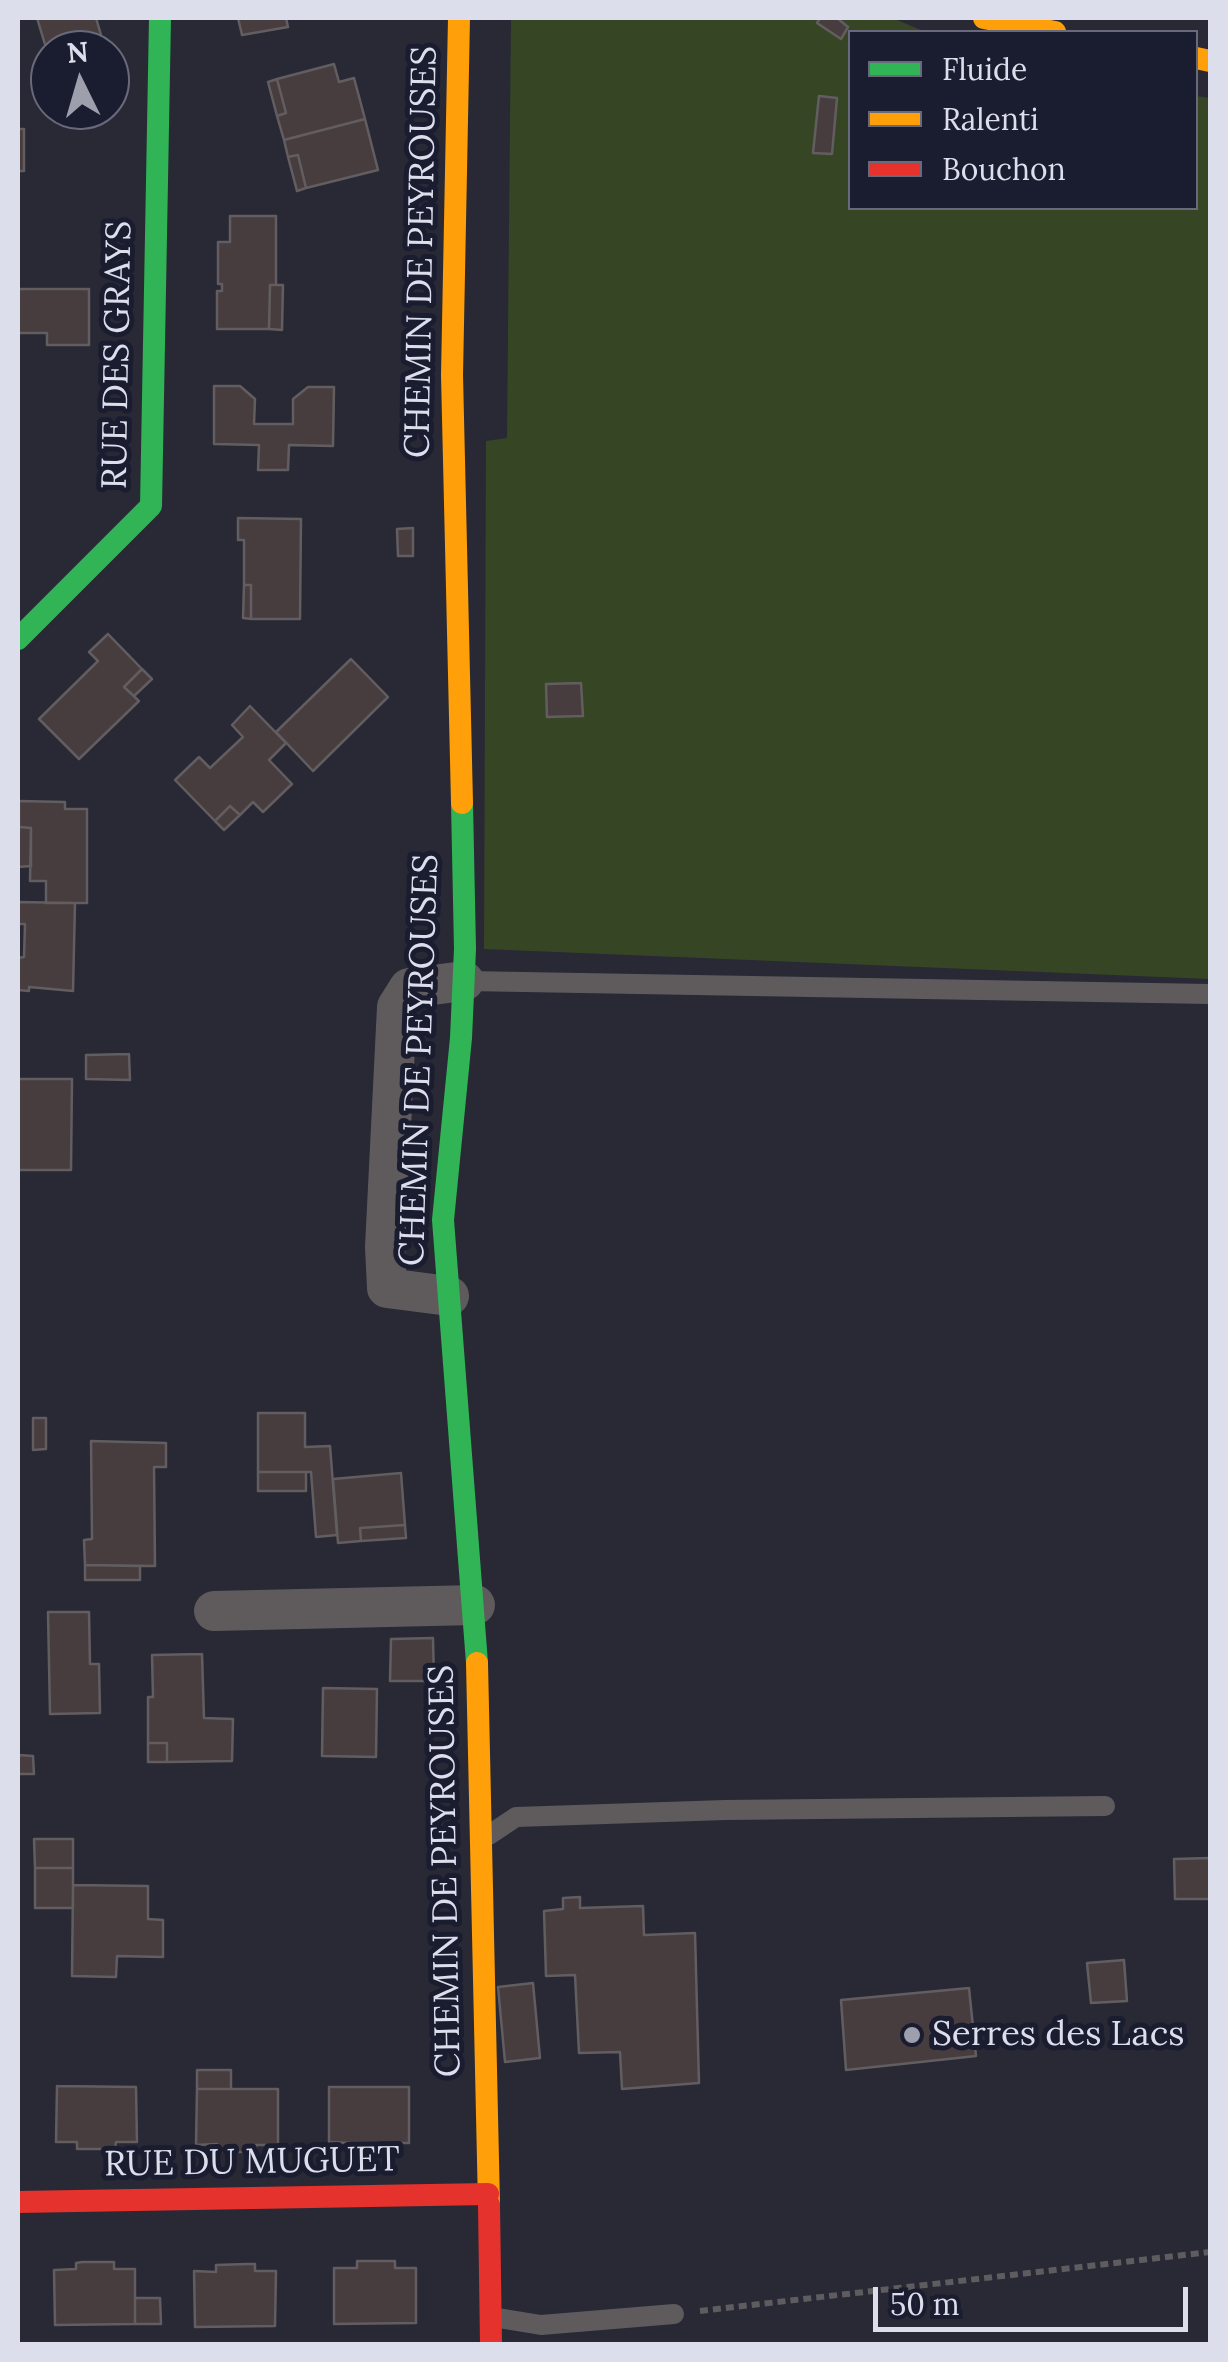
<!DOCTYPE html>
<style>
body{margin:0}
#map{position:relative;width:1228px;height:2362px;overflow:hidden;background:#282935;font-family:Lora,serif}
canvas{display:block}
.frame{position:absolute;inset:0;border:20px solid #dcdeec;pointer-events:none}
.legend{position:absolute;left:848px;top:30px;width:350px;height:180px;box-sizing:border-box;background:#1a1c30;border:2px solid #686a7b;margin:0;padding:12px 18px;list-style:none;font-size:30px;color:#dcdeec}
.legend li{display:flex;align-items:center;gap:20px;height:50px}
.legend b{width:50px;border:2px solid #686a7b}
.north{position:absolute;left:30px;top:30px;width:100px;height:100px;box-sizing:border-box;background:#1a1c30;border:2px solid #686a7b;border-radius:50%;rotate:355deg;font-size:28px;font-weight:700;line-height:40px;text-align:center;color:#dcdeec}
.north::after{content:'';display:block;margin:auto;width:35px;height:45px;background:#9d9fac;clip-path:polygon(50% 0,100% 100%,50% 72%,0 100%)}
.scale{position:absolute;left:873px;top:2287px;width:315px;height:45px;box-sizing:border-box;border:5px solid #dcdeec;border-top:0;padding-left:12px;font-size:30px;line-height:35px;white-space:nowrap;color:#dcdeec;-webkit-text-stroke:8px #1a1c30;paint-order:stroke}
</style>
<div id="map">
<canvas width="1228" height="2362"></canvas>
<div class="frame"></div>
<ul class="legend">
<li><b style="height:12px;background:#30b455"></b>Fluide</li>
<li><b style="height:12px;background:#ff9f0a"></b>Ralenti</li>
<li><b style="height:12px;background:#e5322d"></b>Bouchon</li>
</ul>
<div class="north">N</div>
<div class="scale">50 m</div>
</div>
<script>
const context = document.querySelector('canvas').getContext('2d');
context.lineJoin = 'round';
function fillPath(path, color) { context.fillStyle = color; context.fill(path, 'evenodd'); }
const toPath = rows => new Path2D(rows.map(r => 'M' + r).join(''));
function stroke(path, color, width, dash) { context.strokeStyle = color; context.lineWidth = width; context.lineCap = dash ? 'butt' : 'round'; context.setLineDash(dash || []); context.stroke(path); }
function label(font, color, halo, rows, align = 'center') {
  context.font = font + ' Lora,serif'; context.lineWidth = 10; context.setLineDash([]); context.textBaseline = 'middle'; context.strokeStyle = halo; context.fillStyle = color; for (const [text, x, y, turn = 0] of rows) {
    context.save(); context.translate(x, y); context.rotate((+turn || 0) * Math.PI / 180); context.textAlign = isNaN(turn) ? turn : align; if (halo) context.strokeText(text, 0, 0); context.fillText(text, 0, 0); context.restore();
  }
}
fillPath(toPath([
 [511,18,892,18,926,32,850,32,850,208,1196,208,1196,96,1210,98,1210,979,484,949,486,441,507,438]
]), '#364625');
const building = toPath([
 [37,18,96,18,104,45,87,50,50,50,50,61,37,18],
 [238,18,286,18,288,27,242,35,238,18],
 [820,18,837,18,848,27,841,39,817,23,820,18],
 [334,64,339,82,354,78,365,119,284,140,277,116,286,113,277,79,334,64],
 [277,79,286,113,277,116,268,82,277,79],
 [819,96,837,98,832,154,813,153,819,96],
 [365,119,378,170,306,188,298,155,288,157,284,140,365,119],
 [18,129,24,129,24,171,18,171,18,129],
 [298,155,306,188,297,191,288,157,298,155],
 [230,216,276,216,276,285,270,285,269,329,217,329,217,291,222,291,222,284,218,284,218,242,230,242,230,216],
 [270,285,283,285,282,330,269,329,270,285],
 [18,289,89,289,89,345,47,345,47,333,18,333,18,289],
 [214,386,240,386,255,399,254,424,293,424,293,399,308,387,334,387,333,446,289,445,288,470,258,470,259,445,214,444,214,386],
 [238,518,301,519,300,619,251,619,251,585,244,585,244,540,238,540,238,518],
 [413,528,413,556,398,556,397,529,413,528],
 [244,585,251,585,251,619,243,618,244,585],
 [108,634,142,669,124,687,139,701,79,759,39,719,98,661,89,652,108,634],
 [351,659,388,697,313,771,276,732,351,659],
 [142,669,152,679,134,696,124,687,142,669],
 [581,683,583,716,547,717,546,684,581,683],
 [250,706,286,743,269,760,292,784,263,812,253,802,240,815,230,806,215,821,175,780,199,757,210,768,243,737,232,725,250,706],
 [19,801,65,802,65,809,87,809,87,903,46,903,46,881,30,881,31,828,19,827,19,801],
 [230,806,240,815,224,830,215,821,230,806],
 [19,827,31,828,31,866,18,867,19,827],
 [18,902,75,903,73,991,29,987,29,991,18,990,18,958,24,957,25,924,18,924,18,902],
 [129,1054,130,1080,86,1079,86,1055,129,1054],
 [18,1079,72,1079,71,1170,18,1170,18,1079],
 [258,1413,305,1413,305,1447,330,1446,337,1535,316,1537,311,1472,258,1472,258,1413],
 [33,1418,46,1418,46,1449,33,1450,33,1418],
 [91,1441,166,1443,166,1467,154,1467,155,1566,85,1565,84,1540,92,1539,91,1441],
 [258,1472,306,1472,306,1491,258,1491,258,1472],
 [401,1473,405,1525,360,1528,361,1541,338,1543,333,1479,401,1473],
 [405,1525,406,1538,361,1541,360,1528,405,1525],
 [85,1565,140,1566,140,1580,85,1580,85,1565],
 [48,1612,89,1612,90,1664,99,1664,100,1713,50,1714,48,1612],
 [433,1638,434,1681,390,1681,391,1639,433,1638],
 [202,1654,204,1718,233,1719,232,1761,167,1762,167,1743,148,1743,148,1697,153,1697,152,1655,202,1654],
 [323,1688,377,1689,376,1757,322,1756,323,1688],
 [148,1743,167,1743,167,1762,148,1762,148,1743],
 [18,1755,33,1756,34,1774,18,1774,18,1755],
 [34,1839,73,1839,73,1868,35,1868,34,1839],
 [1210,1858,1210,1899,1175,1899,1174,1859,1210,1858],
 [35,1868,73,1868,73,1908,35,1908,35,1868],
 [73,1885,148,1886,148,1919,163,1920,163,1957,117,1956,116,1977,72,1976,73,1885],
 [580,1897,580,1908,643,1906,644,1935,695,1933,699,2083,622,2089,620,2052,579,2053,575,1975,546,1976,544,1911,563,1909,563,1898,580,1897],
 [1124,1960,1127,2001,1091,2003,1087,1963,1124,1960],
 [533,1983,540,2058,505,2062,498,1987,533,1983],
 [969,1988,976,2056,846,2070,841,2000,969,1988],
 [197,2070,231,2070,231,2089,197,2089,197,2070],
 [57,2086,136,2087,137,2142,116,2142,115,2149,77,2149,77,2142,56,2142,57,2086],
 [329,2087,409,2087,409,2143,388,2143,388,2150,350,2150,350,2143,329,2142,329,2087],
 [197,2089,278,2089,278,2145,256,2145,256,2152,227,2152,217,2151,217,2144,196,2145,197,2089],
 [357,2261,395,2261,395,2268,416,2268,416,2323,334,2324,334,2268,357,2268,357,2261],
 [82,2262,114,2262,114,2269,135,2269,135,2324,55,2325,54,2270,76,2269,76,2263,82,2262],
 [247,2264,255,2264,255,2271,276,2271,275,2326,195,2327,194,2271,216,2272,216,2265,247,2264],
 [135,2298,160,2298,161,2324,135,2324,135,2298]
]);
fillPath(building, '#483d3e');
stroke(building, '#625d60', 2.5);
stroke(toPath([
 [700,2311,1210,2252]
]), '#5e5c5f', 6, [8, 5]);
stroke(toPath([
 [466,981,1210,994],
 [489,1835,516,1817,725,1810,1105,1806],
 [492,2317,541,2325,674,2314]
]), '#5f5b5d', 20);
stroke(toPath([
 [449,1296,387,1288,385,1247,397,1007,409,988,464,981],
 [214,1611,475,1605]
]), '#5f5b5d', 40);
stroke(toPath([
 [18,639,151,506,160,18],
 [462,803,465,949,461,1038,443,1220,477,1663]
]), '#30b455', 22);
stroke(toPath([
 [459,18,452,375,462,803],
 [984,18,1055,32],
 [1196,58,1210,61],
 [477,1663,489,2205]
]), '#ff9f0a', 22);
stroke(toPath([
 [18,2202,488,2194],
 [489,2205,491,2344]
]), '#e5322d', 22);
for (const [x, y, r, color] of [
 [912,2035,10,"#9d9fac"]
]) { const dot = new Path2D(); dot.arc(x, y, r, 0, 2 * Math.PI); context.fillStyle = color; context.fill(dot); stroke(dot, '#1a1c30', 4); }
label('35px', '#dcdeec', '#1a1c30', [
 ["CHEMIN DE PEYROUSES",422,252,-89],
 ["RUE DES GRAYS",118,355,-89],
 ["CHEMIN DE PEYROUSES",420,1060,-88],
 ["CHEMIN DE PEYROUSES",446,1871,-91],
 ["RUE DU MUGUET",252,2163,-1]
]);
label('35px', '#dcdeec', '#1a1c30', [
 ["Serres des Lacs",932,2035]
], 'left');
</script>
